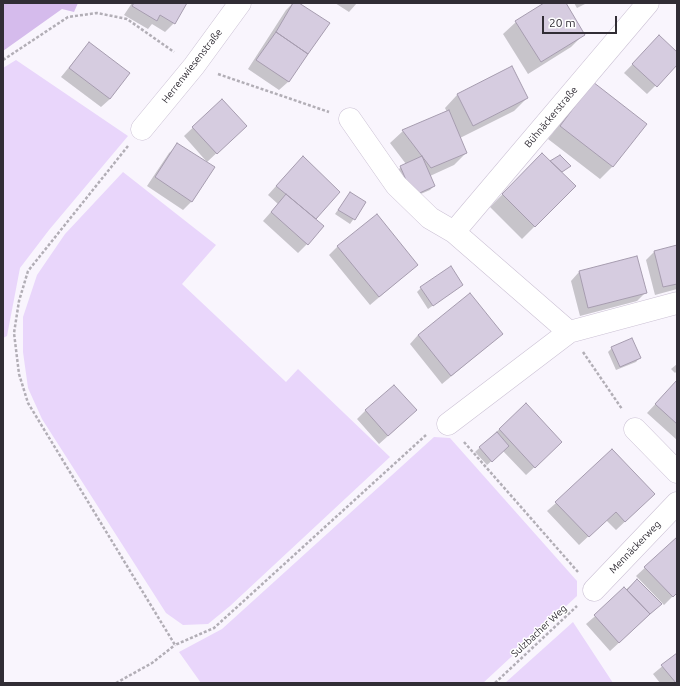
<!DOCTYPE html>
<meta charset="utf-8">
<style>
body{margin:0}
#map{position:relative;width:680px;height:686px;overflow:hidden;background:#f9f5fd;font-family:Ubuntu,sans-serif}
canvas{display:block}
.frame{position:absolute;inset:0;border:4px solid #312d35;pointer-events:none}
.scale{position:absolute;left:542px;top:16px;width:75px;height:18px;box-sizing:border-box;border:2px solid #312d35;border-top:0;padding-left:5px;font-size:12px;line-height:14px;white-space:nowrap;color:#312d35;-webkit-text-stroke:3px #fff;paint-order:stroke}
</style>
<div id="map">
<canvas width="680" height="686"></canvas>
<div class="frame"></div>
<div class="scale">20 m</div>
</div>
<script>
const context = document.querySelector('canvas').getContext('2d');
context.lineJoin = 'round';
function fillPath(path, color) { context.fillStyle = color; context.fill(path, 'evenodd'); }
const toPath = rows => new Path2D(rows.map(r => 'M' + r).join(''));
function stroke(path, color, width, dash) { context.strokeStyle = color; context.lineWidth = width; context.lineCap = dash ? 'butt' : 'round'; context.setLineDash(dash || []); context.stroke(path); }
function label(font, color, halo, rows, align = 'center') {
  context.font = font + ' Ubuntu,sans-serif'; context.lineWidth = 3; context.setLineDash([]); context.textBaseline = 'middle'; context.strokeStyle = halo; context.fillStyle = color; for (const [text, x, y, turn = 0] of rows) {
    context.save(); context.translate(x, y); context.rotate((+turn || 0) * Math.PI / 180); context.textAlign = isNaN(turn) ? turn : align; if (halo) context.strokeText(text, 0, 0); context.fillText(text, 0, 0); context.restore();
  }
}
fillPath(toPath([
 [16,60,128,136,49,230,20,268,7,336,3,338,3,68],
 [123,172,216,245,182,284,286,382,298,369,390,457,230,606,208,624,183,625,166,613,42,419,28,388,23,352,23,317,37,275,65,234],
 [434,437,450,438,577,581,577,596,483,683,201,683,179,652,222,629],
 [573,622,613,683,505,683]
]), '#e9d6fb');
fillPath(toPath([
 [3,3,78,3,74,12,62,9,3,51]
]), '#d5bbec');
fillPath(toPath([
 [132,3,186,3,174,23,165,32,152,24,148,29,124,15],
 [293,3,297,3,329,24,288,82,279,90,248,69,286,10],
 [335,3,357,3,349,12],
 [546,3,564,3,584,34,571,47,528,74,503,34,516,22],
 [574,3,587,3,577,8],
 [89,43,110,99,101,107,61,77],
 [651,45,677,54,677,64,647,94,624,73],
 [511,67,527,98,514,111,460,138,466,153,454,165,430,176,434,186,430,190,409,199,396,171,406,164,390,143,403,131,447,112,445,108,457,95],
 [581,96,613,166,600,179,548,139],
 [222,100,237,134,207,162,184,136],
 [178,145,192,201,183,210,147,186,169,153],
 [542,154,550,162,569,166,561,173,575,186,522,239,490,207],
 [294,166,339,192,314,219,307,244,298,253,263,221,278,204,268,195],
 [350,193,365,203,350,224,335,214],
 [338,246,417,265,370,305,329,255],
 [677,246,677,289,655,295,646,260,654,252],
 [579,272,646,292,637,301,580,316,571,281],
 [462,285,428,309,417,292,421,288],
 [502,334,442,384,410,344,418,335],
 [612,348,640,357,636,362,616,370,608,352],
 [677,364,677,371,675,373,671,369],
 [677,381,677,440,647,413],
 [526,404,553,450,526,475,503,451,487,465,475,452],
 [366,410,407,419,379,444,357,419],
 [556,503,645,503,616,530,606,520,579,545,547,511],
 [677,538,677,592,664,605,636,576],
 [637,580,657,608,610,651,586,624],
 [677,654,677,683,660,683,653,674]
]), '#0003');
const building = toPath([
 [134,3,187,3,175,24,160,15,157,21,132,6,134,3],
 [293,3,299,3,330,23,308,54,276,32,293,3],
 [544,3,566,3,585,35,541,62,515,21,544,3],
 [276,32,308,54,289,82,256,60,276,32],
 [659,35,677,52,677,65,657,87,632,64,659,35],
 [89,42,130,73,110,99,69,68,89,42],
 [512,66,528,98,473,126,457,94,512,66],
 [593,82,647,124,613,167,560,126,593,82],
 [222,99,247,126,217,154,192,127,222,99],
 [449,110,467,153,431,168,402,130,449,110],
 [177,143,215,167,192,202,155,177,177,143],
 [542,153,576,186,535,227,502,194,542,153],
 [560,155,571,166,562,172,550,161,560,155],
 [303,156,340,192,316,219,276,186,303,156],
 [422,156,435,186,413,196,400,166,422,156],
 [350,192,366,202,355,220,338,210,350,192],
 [286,194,324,226,308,245,271,212,286,194],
 [377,214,418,265,379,297,337,246,377,214],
 [677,245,677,284,663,287,654,251,677,245],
 [637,256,647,293,588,308,579,271,637,256],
 [451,266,463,285,433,306,420,287,451,266],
 [470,293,503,334,451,376,418,335,470,293],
 [632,338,641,358,620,367,611,347,632,338],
 [677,380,677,424,655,404,677,380],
 [394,385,417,410,388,436,365,410,394,385],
 [526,403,562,442,535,468,499,429,526,403],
 [497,432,509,446,492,462,479,447,497,432],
 [612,449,655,494,625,522,616,512,589,537,555,502,612,449],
 [677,537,677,593,673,597,644,567,677,537],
 [637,579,662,604,650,614,627,590,637,579],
 [624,587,650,614,619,643,594,615,624,587],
 [677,653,677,683,676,683,661,665,677,653]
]);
fillPath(building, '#d6cce0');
stroke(building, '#a69caf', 1);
const minor = toPath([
 [350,119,396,185,430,218,454,232],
 [142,129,194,66,240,3],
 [569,332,677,303],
 [448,424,569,332,454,232,648,3],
 [635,429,677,472],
 [594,590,677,503]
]);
stroke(minor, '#cbc1d4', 23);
stroke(toPath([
 [3,60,68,17,97,13,127,19,174,52],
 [218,74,329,112],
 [128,146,28,271,19,301,14,333,19,374,28,403,175,645,214,628,426,435],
 [583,352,622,409],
 [464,442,578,572],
 [116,683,152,663,175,645],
 [495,683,577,606]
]), '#b2aeb6', 2.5, [3, 2]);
stroke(minor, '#fff', 22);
label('10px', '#312d35', '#fff', [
 ["Herrenwiesenstraße",192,66,-52],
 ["Bühnäckerstraße",551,117,-50],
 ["Mennäckerweg",635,547,-46],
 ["Sulzbacher Weg",539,631,-43]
]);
</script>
